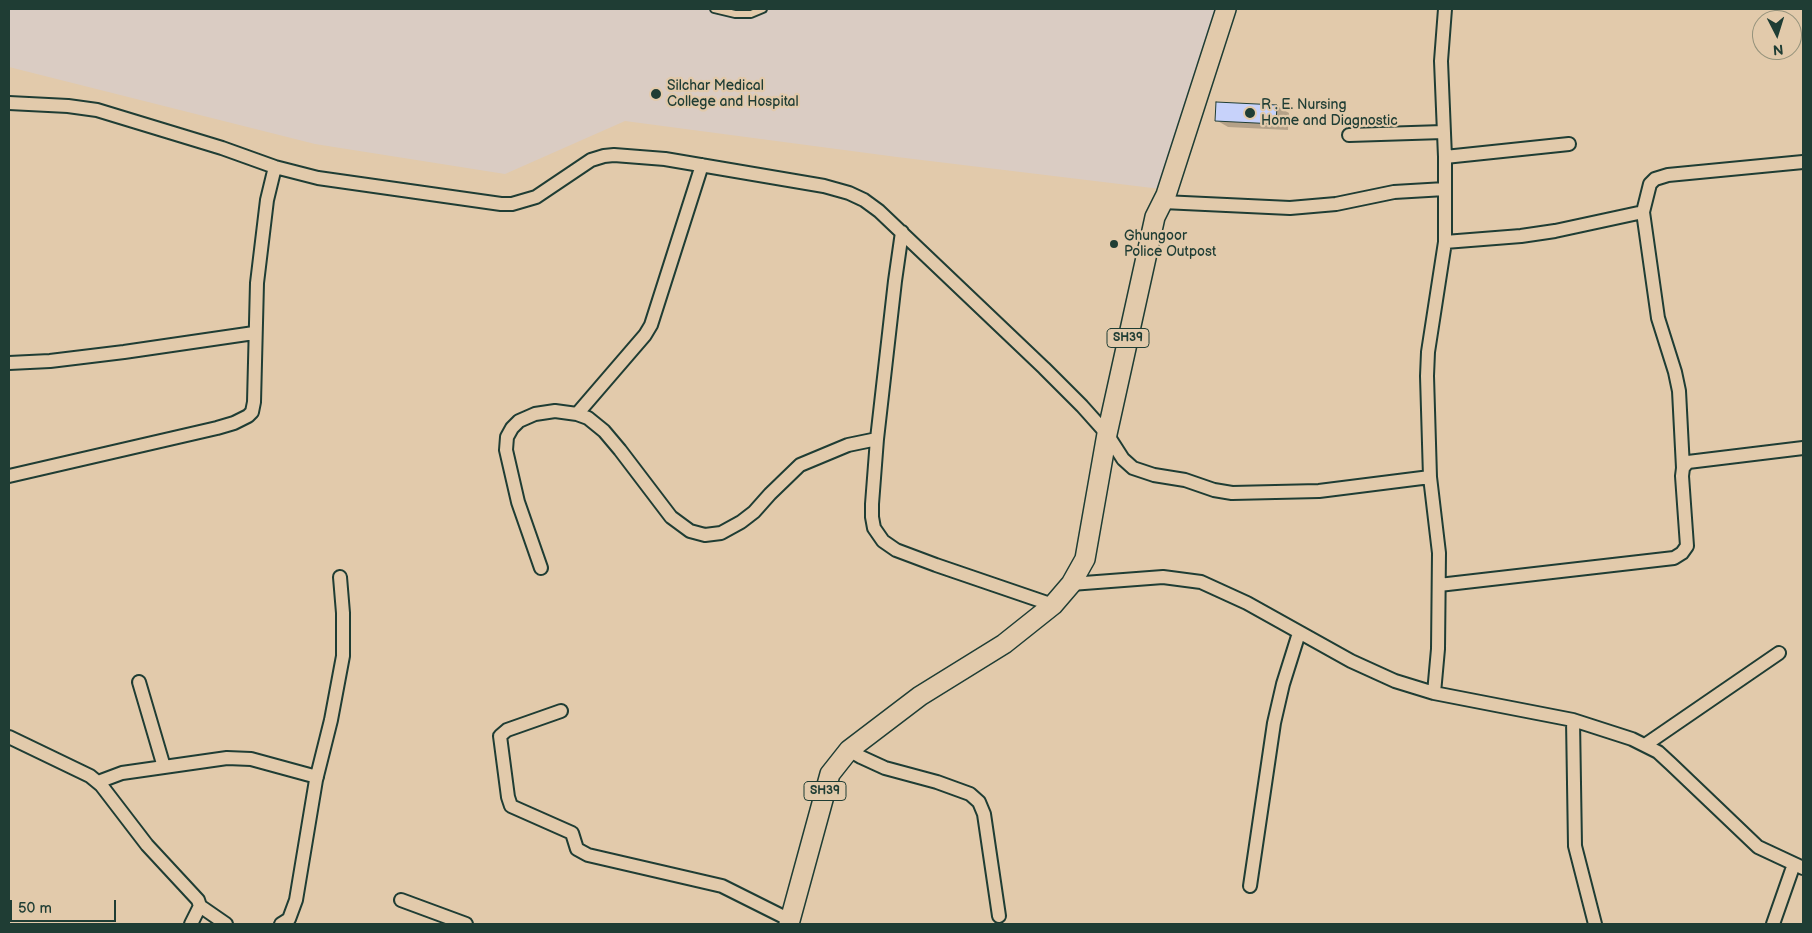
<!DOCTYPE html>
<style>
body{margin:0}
#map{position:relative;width:1812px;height:933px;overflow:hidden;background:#e2caab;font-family:"Balsamiq Sans",sans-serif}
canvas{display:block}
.frame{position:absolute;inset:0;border:10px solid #1f3d34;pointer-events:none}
.north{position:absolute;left:1752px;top:10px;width:50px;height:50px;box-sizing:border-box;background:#e2caab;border:1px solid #94927b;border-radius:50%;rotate:175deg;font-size:14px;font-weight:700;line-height:20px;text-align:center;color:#1f3d34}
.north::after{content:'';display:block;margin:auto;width:18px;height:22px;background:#1f3d34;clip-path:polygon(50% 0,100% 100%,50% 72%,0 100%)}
.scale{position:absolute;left:10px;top:900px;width:106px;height:22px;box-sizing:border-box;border:2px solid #1f3d34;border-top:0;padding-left:6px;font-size:15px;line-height:18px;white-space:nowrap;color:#1f3d34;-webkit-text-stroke:4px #e2caab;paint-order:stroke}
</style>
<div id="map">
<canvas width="1812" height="933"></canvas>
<div class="frame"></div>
<div class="north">N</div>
<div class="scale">50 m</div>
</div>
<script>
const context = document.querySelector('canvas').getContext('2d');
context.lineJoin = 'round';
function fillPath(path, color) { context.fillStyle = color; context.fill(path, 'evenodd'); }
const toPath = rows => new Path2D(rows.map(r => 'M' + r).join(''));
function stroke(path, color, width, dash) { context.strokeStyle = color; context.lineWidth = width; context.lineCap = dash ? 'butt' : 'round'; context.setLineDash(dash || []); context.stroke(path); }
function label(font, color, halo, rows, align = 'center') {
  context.font = font + ' "Balsamiq Sans",sans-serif'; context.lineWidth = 4.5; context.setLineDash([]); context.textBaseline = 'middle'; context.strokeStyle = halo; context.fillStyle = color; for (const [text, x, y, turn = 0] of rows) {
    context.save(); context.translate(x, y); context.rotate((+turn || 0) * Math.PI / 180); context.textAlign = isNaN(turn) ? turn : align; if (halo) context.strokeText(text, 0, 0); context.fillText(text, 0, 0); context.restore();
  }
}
fillPath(toPath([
 [9,9,1218,9,1169,190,897,157,625,121,505,174,315,144,9,67]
]), '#daccc3');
fillPath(toPath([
 [1277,106,1289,113,1288,130,1228,127,1216,120]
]), '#0003');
const building = toPath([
 [1216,102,1277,105,1276,124,1215,121,1216,102]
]);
fillPath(building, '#c7d2fa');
stroke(building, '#1f3d34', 1);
const lane = toPath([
 [714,9,735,14,751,14,763,9]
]);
const street = toPath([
 [9,103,68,106,97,110,222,148,275,167,318,178,501,204,512,204,536,197,591,160,604,156,614,155,665,159,824,186,849,193,864,200,879,211,1044,368,1082,406,1107,434,1123,459,1133,468,1154,475,1185,480,1214,490,1232,493,1319,491,1430,477],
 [1349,135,1443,132],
 [1445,157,1569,144],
 [1163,202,1290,208,1336,204,1394,192,1445,189],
 [1643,212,1658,318,1675,372,1679,391,1683,468],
 [902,232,895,281,877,439,872,504,872,517,874,528,883,541,896,550,936,565,1053,605],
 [1445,242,1521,236,1555,231,1643,212,1650,184,1655,179,1668,175,1803,162],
 [9,363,50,361,124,352,254,333],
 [577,414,645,335,651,325,702,165],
 [9,476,217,428,234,423,248,416,252,412,254,402,257,283,267,200,275,167],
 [541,568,518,502,506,450,507,437,512,428,519,421,535,414,555,411,577,414,588,418,604,431,620,450,671,517,690,531,705,535,721,533,741,522,754,512,770,494,800,465,848,445,877,439],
 [1071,584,1163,577,1201,582,1247,603,1351,661,1395,681,1434,693,1573,720,1632,739,1658,752,1671,764,1758,847,1803,868],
 [1439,585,1674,558,1682,553,1687,546,1682,476,1683,468,1688,462,1803,448],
 [139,682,164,767],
 [1434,693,1438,649,1439,553,1430,477,1427,376,1428,352,1445,242,1445,157,1441,61,1445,9],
 [561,711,507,730,500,736,508,797,511,806,572,833,577,849,588,855,722,886,790,920],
 [1573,720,1575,846,1595,924],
 [9,737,90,776,101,785,147,845,198,900,200,906,191,924],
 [1645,745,1779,653],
 [849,750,861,757,885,768,937,782,970,794,979,802,984,814,999,916],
 [98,782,122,773,227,758,251,759,317,777],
 [1250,886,1274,723,1283,684,1299,633],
 [401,900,466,924],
 [200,906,226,924],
 [281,924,289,919,296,900,316,780,331,720,343,656,343,613,340,577],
 [1773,924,1794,864]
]);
const primary = toPath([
 [789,924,830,774,849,750,920,696,1004,644,1053,605,1071,584,1085,559,1107,434,1155,217,1166,195,1226,9]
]);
stroke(lane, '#1f3d34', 10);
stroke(street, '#1f3d34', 16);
stroke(primary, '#1f3d34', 22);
stroke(lane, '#e2caab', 6);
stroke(street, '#e2caab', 12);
stroke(primary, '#e2caab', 19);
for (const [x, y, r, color] of [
 [656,94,6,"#1f3d34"],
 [1250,113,6,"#1f3d34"],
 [1114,244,5,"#1f3d34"]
]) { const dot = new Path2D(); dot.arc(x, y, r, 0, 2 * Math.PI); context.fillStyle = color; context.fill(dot); stroke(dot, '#e2caab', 2); }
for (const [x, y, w] of [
 [1128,338,42],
 [825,791,42]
]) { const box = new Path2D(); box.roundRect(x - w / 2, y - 9.5, w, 19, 4); context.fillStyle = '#e2caab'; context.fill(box); stroke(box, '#1f3d34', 1); }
label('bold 12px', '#1f3d34', null, [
 ["SH39",1128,338],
 ["SH39",825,791]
]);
label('14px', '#1f3d34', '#e2caab', [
 ["Silchar Medical",667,86],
 ["College and Hospital",667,102],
 ["R . E. Nursing",1261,105],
 ["Home and Diagnostic",1261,121],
 ["Ghungoor",1124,236],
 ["Police Outpost",1124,252]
], 'left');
</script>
